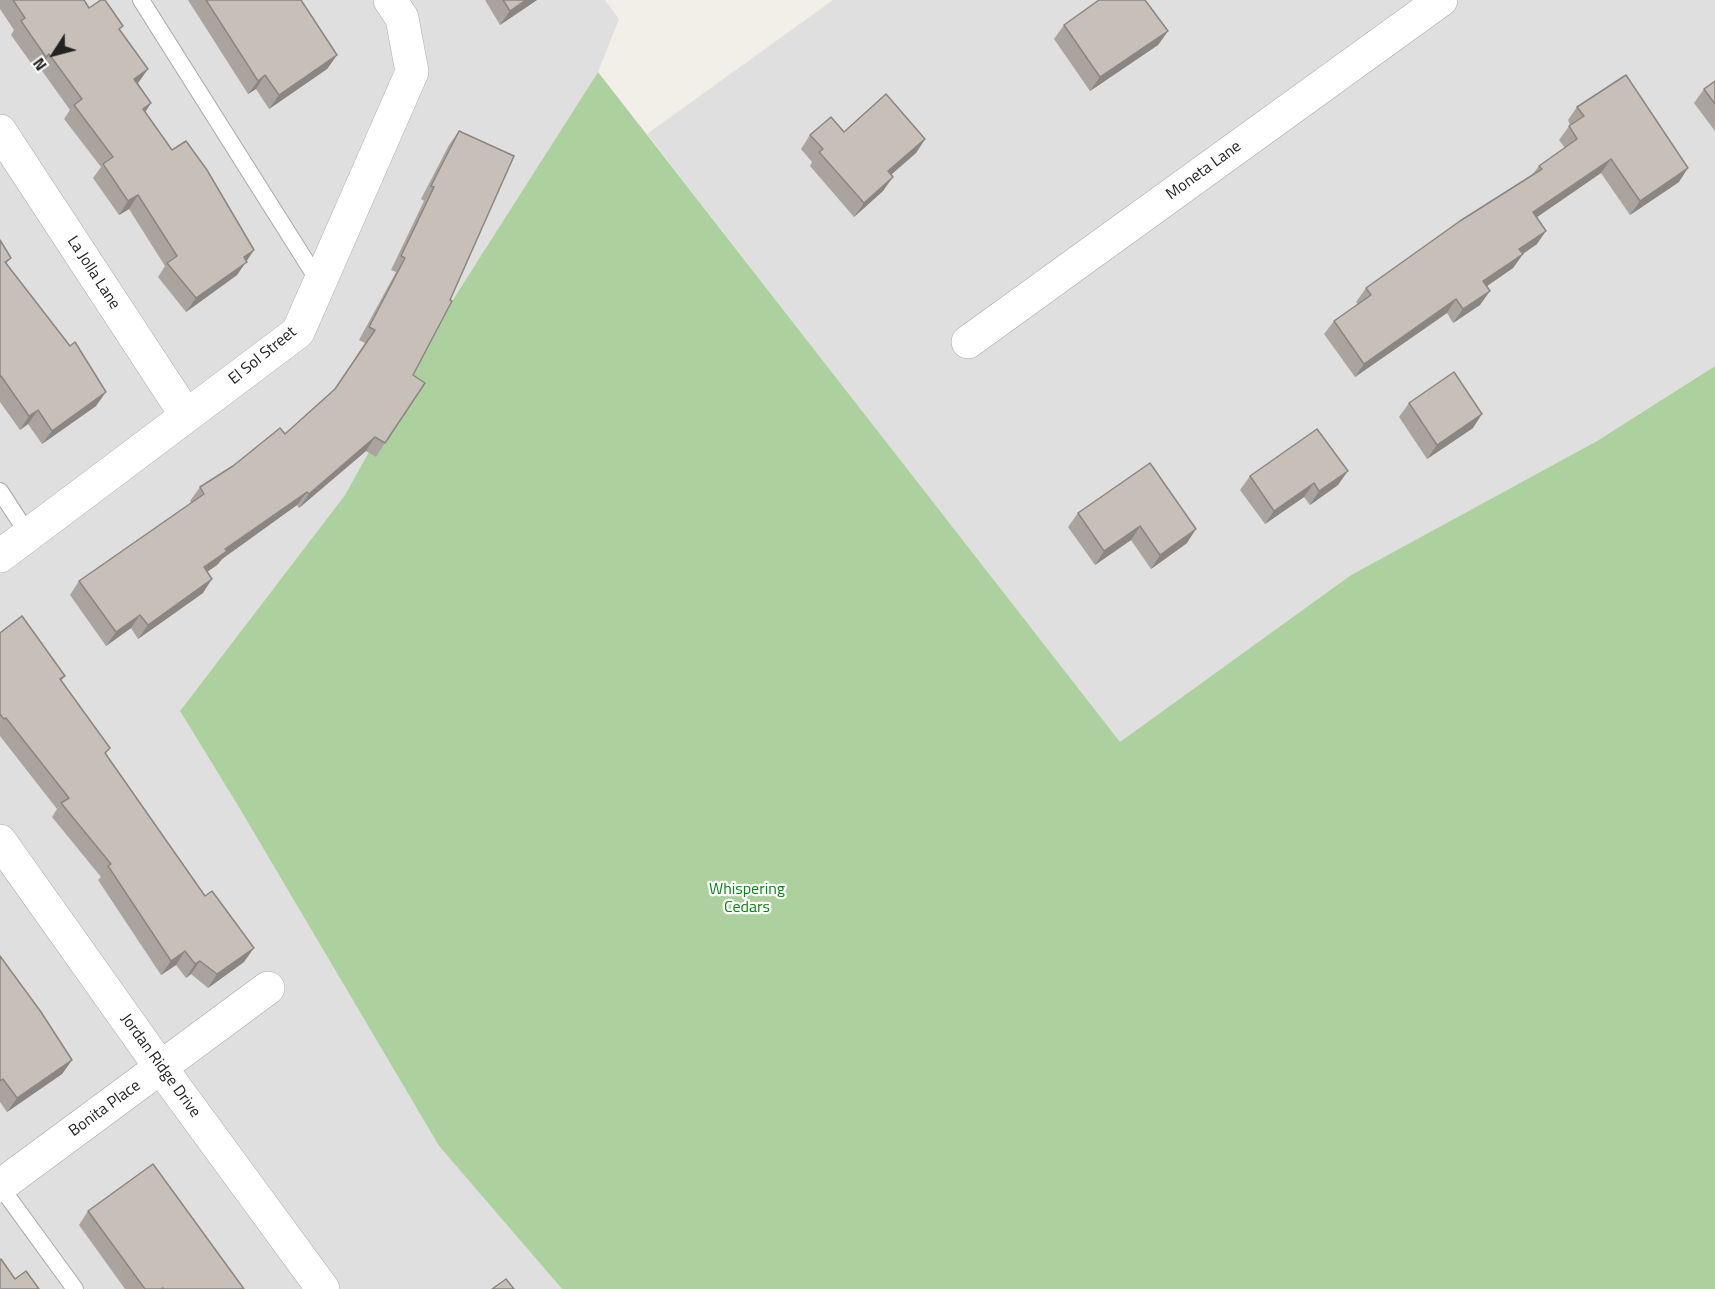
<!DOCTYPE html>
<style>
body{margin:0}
#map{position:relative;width:1715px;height:1289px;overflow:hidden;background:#f2efe9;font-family:"Titillium Web",sans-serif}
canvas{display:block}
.north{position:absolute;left:24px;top:24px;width:60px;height:60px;-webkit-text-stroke:4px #fff;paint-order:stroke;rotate:234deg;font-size:16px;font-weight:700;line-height:24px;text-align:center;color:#222}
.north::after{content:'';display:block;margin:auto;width:21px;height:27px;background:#222;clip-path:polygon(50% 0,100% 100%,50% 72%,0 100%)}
</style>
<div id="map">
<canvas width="1715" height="1289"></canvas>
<div class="north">N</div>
</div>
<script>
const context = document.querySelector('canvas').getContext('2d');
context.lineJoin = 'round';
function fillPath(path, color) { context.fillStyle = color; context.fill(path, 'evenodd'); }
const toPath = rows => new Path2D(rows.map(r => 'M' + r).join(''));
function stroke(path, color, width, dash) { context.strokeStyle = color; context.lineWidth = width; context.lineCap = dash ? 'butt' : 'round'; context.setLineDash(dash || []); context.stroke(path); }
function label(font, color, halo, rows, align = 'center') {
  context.font = font + ' "Titillium Web",sans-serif'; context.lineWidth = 4.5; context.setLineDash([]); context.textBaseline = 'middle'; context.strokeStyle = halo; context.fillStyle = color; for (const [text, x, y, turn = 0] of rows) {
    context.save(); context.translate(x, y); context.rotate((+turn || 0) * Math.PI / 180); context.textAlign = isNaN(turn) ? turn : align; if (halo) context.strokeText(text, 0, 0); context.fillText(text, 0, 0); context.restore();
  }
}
fillPath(toPath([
 [0,0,605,0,619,19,598,72,454,298,345,495,180,711,240,809,439,1146,562,1289,0,1289],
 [833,0,1715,0,1715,366,1597,441,1351,575,1120,743,647,134]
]), '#e0dfdf');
fillPath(toPath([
 [598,72,1120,742,1351,575,1597,441,1715,366,1715,1289,562,1289,439,1146,240,809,180,711,345,495,454,298]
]), '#add19e');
const lane = toPath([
 [141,0,319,282],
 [0,491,28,534],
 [0,1186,75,1289]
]);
const street = toPath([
 [0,131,186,415],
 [968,342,1441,0],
 [0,556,298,332,412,72,402,18,390,0],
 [0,841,161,1068,323,1289],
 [0,1186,268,988]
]);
stroke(lane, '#a9a9a9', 18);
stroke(street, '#a9a9a9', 34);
stroke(lane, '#fff', 16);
stroke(street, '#fff', 33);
fillPath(toPath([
 [0,0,84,0,89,8,120,30,148,69,138,83,151,103,145,112,172,150,254,250,237,275,186,312,158,277,165,266,129,209,119,215,93,178,101,167,64,119,70,110,40,68,36,70,11,35,14,30,0,9],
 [188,0,301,0,337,55,327,69,269,109,256,89,248,94],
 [485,0,537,0,500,25],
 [1064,25,1168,31,1158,45,1090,91,1054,39],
 [1715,81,1715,131,1694,103,1704,89],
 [1577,107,1679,182,1630,215,1601,173,1537,217,1537,244,1523,254,1513,268,1487,286,1480,305,1453,323,1447,313,1355,377,1324,334,1334,321,1358,304,1356,302,1366,288,1532,175,1539,166,1565,148,1559,140,1570,125,1568,120],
 [459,131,413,375,385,443,376,457,366,451,299,508,297,505,222,559,217,565,207,572,203,593,138,639,131,628,106,646,70,595,79,581,191,503,190,501,200,487,285,434,334,391,365,343,359,340,396,272,391,270,424,201,421,199,449,145],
 [844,132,925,139,916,153,891,175,883,191,854,217,810,166,812,162,801,149,810,135],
 [0,240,11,258,6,264,96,406,42,444,28,424,20,430,0,402],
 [1409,403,1473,428,1427,459,1399,417],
 [1150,463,1187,543,1151,569,1131,540,1095,565,1068,527,1078,513],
 [1250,476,1338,485,1310,505,1304,497,1265,524,1240,490],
 [0,633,65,676,61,681,106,755,244,962,208,988,191,974,186,978,176,965,161,975,98,880,101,877,52,817,57,809,0,736],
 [0,956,72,1060,62,1074,7,1112,0,1102],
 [88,1211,244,1289,125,1289,79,1225]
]), '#aba49e');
fillPath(toPath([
 [526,0,537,0,500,25,510,11],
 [1168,31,1158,45,1090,91,1100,77],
 [49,54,40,68,36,70,46,57],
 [337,55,327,69,269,109,279,95],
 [148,69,138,83,124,92,134,79],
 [265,75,256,89,248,94,258,81],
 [151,103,142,117,143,109],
 [925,139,916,153,879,185,888,171],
 [1611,159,1601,173,1524,226,1533,212],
 [1688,168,1679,182,1630,215,1640,201],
 [893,177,883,191,854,217,864,203],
 [138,195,129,209,119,215,128,201],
 [1546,231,1537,244,1509,263,1519,249],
 [254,250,237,275,186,312,196,298,244,257],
 [1523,254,1513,268,1474,295,1483,281],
 [1490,291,1480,305,1453,323,1463,309],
 [1456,299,1447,313,1355,377,1364,364],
 [106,392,96,406,42,444,52,431],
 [38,410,28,424,20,430,29,416],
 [1482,414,1473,428,1427,459,1437,445],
 [375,437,366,451,299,508,309,494],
 [1348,471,1338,485,1310,505,1319,491],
 [1314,483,1304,497,1265,524,1274,511],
 [307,492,297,505,222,559,217,565,194,581,204,567,225,549],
 [1140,526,1131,540,1095,565,1104,551],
 [1196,529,1187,543,1151,569,1160,555],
 [212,579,203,593,138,639,148,625],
 [140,615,131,628,106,646,116,632],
 [254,948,244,962,208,988,217,974],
 [185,951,176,965,161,975,171,961],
 [200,961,191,974,186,978,195,964],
 [72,1060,62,1074,7,1112,17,1098]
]), '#8b8681');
const building = toPath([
 [13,0,84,0,89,8,101,0,105,0,123,26,119,29,148,69,134,79,151,103,143,109,172,150,186,141,207,170,254,250,244,257,247,262,196,298,167,263,177,256,138,195,128,201,103,164,113,157,74,105,82,99,49,54,46,57,21,21,25,18,13,0],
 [206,0,301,0,337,55,279,95,265,75,258,81,206,0],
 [503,0,526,0,510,11,503,0],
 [1099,0,1145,0,1168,31,1100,77,1064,25,1099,0],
 [1626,75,1688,168,1640,201,1611,159,1533,212,1546,231,1519,249,1523,254,1483,281,1490,291,1463,309,1456,299,1364,364,1334,321,1371,295,1366,288,1460,221,1542,169,1539,166,1577,139,1569,126,1584,116,1577,107,1626,75],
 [1715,81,1715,104,1704,89,1715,81],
 [886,94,925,139,888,171,893,177,864,203,819,152,823,149,810,135,831,117,844,132,886,94],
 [459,131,514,156,450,300,452,301,413,375,425,383,385,443,375,437,309,494,307,492,225,549,227,551,204,567,212,579,148,625,140,615,116,632,79,581,204,494,200,487,233,466,280,428,285,434,335,389,375,330,369,327,405,258,401,256,434,187,431,186,459,131],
 [0,240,11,258,5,262,70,346,75,342,106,392,52,431,38,410,29,416,1,376,0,377,0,240],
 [1454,372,1482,414,1437,445,1409,403,1454,372],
 [1317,429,1348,471,1319,491,1314,483,1274,511,1250,476,1317,429],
 [1150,463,1196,529,1160,555,1140,526,1104,551,1078,513,1150,463],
 [22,616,65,676,60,679,110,748,105,753,205,896,212,891,254,948,217,974,200,961,195,964,185,951,171,961,108,866,111,864,61,803,69,798,6,718,4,719,0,714,0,633,22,616],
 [0,956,41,1012,72,1060,17,1098,3,1079,0,1081,0,956],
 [153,1164,244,1289,164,1289,163,1288,161,1289,145,1289,88,1211,153,1164],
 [1,1259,15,1279,26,1271,39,1289,0,1289,0,1260,1,1259],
 [506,1279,514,1289,492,1289,506,1279]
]);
fillPath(building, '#c7bfb8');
stroke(building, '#8b8681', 1.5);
label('16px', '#222', '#fff', [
 ["Moneta Lane",1204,171,-36],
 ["La Jolla Lane",93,273,57],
 ["El Sol Street",263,356,-39],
 ["Jordan Ridge Drive",160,1066,54],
 ["Bonita Place",105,1109,-36]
]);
label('16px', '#0c8416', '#fff', [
 ["Whispering",747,890],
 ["Cedars",747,908]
]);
</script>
